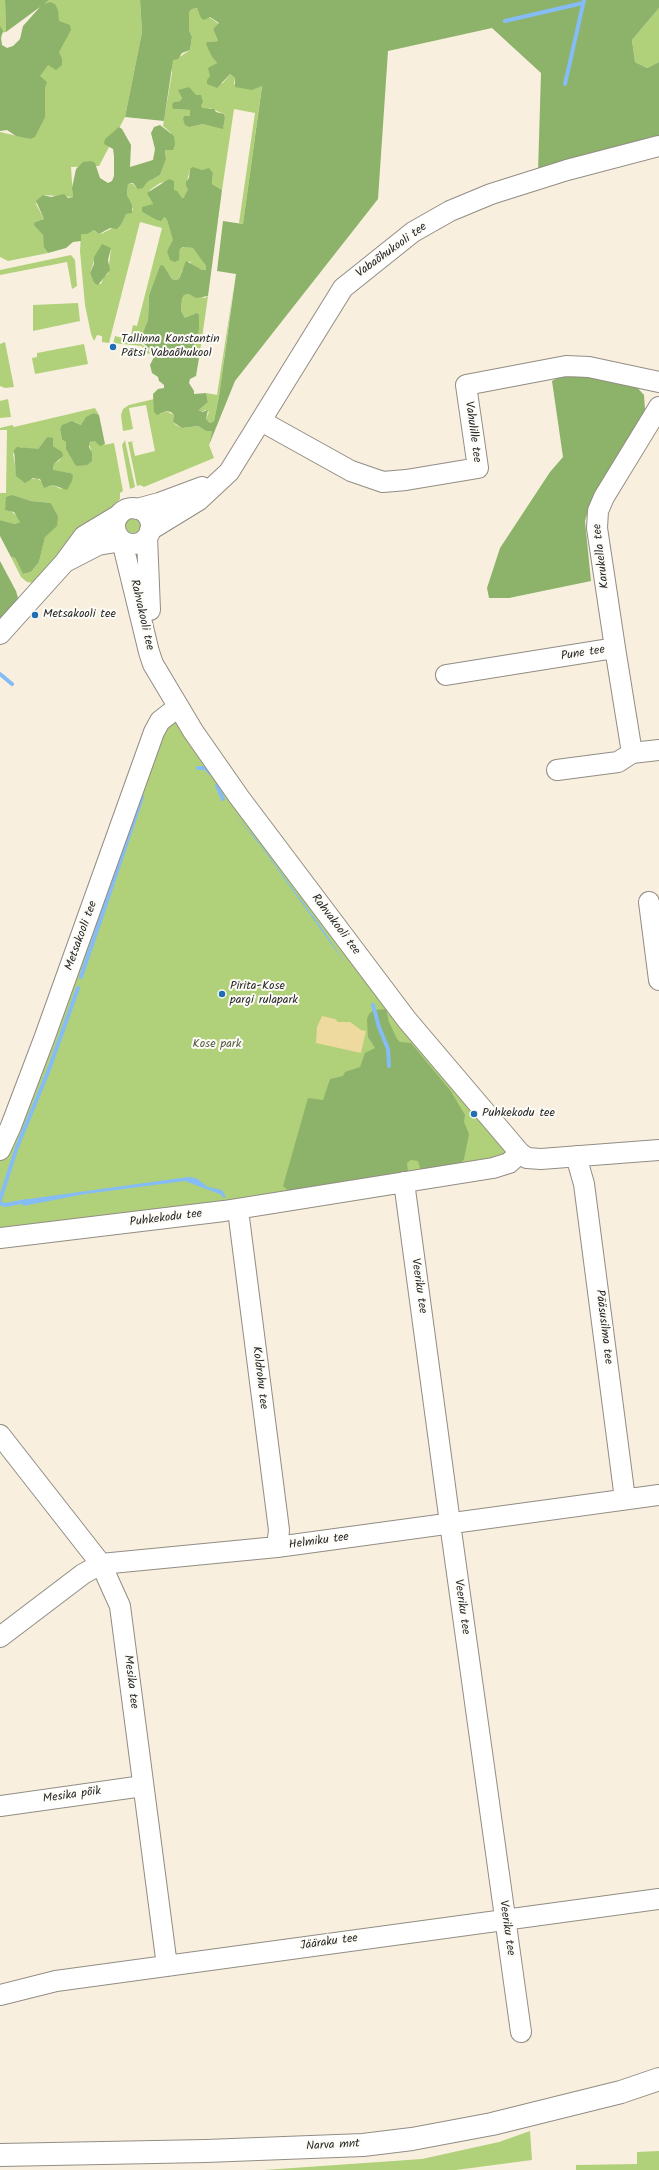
<!DOCTYPE html>
<meta charset="utf-8">
<style>
body{margin:0}
canvas{display:block;background:#f8efde}
</style>
<canvas width="659" height="2170"></canvas>
<script>
const context = document.querySelector('canvas').getContext('2d');
context.lineJoin = 'round';
function fillPath(path, color) { context.fillStyle = color; context.fill(path, 'evenodd'); }
const toPath = rows => new Path2D(rows.map(r => 'M' + r).join(''));
function stroke(path, color, width, dash) { context.strokeStyle = color; context.lineWidth = width; context.lineCap = dash ? 'butt' : 'round'; context.setLineDash(dash || []); context.stroke(path); }
function label(font, color, halo, rows, align = 'center') {
  context.font = font + ' Kalam,sans-serif'; context.lineWidth = 4; context.setLineDash([]); context.textBaseline = 'middle'; context.strokeStyle = halo; context.fillStyle = color; for (const [text, x, y, turn = 0] of rows) {
    context.save(); context.translate(x, y); context.rotate((+turn || 0) * Math.PI / 180); context.textAlign = isNaN(turn) ? turn : align; if (halo) context.strokeText(text, 0, 0); context.fillText(text, 0, 0); context.restore();
  }
}
fillPath(toPath([
 [0,0,5,0,6,32,0,33],
 [49,0,140,0,142,32,125,117,99,166,71,167,73,197,43,195,36,204,44,219,35,222,43,235,45,247,48,253,8,261,0,257,0,132,30,139,39,102,42,5],
 [196,8,219,24,213,29,218,41,207,42,212,57,217,63,215,65,222,84,230,74,235,78,234,84,254,89,262,85,243,224,239,223,255,113,234,109,222,190,212,184,213,173,209,169,202,170,190,169,186,186,188,190,188,194,182,198,174,190,174,181,160,183,150,190,149,196,153,204,142,212,150,216,164,217,167,220,174,241,167,251,180,254,180,249,184,247,194,248,206,266,206,270,202,270,191,265,190,261,182,270,179,279,175,280,172,279,164,266,159,268,149,295,148,320,142,345,148,347,150,354,144,353,142,346,113,343,115,336,130,340,133,325,137,326,162,228,140,222,109,343,102,342,102,336,97,335,94,341,91,334,85,305,80,251,81,234,94,230,99,234,103,233,122,223,126,213,133,210,127,195,128,184,133,184,136,187,160,175,166,158,165,150,168,148,171,133,163,126,172,73,170,60,181,56,190,50,192,37,189,30,189,12,192,9],
 [189,87,201,108,206,110,210,108,224,114,225,118,223,128,203,124,190,127,190,110,173,109,174,102,180,101],
 [111,248,108,274,104,276,101,284,94,283,90,273,94,261],
 [659,8,659,62,647,68,635,62,632,40],
 [71,255,75,260,77,286,72,289,67,262,0,275,0,270],
 [234,285,219,396,214,421,210,423,206,419,209,412,205,410,202,412,199,410,208,402,206,393,217,395],
 [189,294,205,298,208,296,200,352,194,345,194,340,198,335,199,315,194,314,189,318,185,318,181,311,182,299,184,295],
 [78,303,80,321,33,331,33,305],
 [5,342,14,387,5,388,0,386,0,344],
 [84,344,88,364,35,374,32,358,37,357,37,353],
 [8,399,11,417,0,418,0,401],
 [154,399,160,414,166,411,174,415,173,422,176,425,182,428,198,426,206,431,212,431,209,445,214,458,144,487,140,485,137,486,128,442,135,441,132,442,135,456,155,451,146,405,129,408,133,429,123,431,121,415,123,409,129,405],
 [95,408,99,415,94,413,81,425,75,422,65,424,60,429,62,440,66,442,68,453,91,450,89,444,93,440,104,445,114,443,123,491,120,493,120,499,33,583,27,582,21,577,11,557,15,558,23,574,31,572,39,562,45,536,51,529,58,516,51,503,31,501,13,495,11,511,19,518,20,522,15,524,0,520,0,493,6,493,7,430,0,430,0,428,12,425,14,427],
 [47,437,53,446,61,452,60,460,54,464,53,471,70,473,61,489,53,485,48,487,37,478,23,481,16,471,13,454,21,447,27,449,38,449],
 [125,440,135,487,130,489,122,445],
 '125 525a8 8 0 1 1 16 0a8 8 0 1 1-16 0Z',
 [177,721,506,1147,506,1160,0,1235,0,1157,164,725],
 [530,2131,532,2160,456,2170,264,2170,422,2159,499,2142],
 [659,2151,659,2170,576,2170,576,2165,637,2164,637,2152]
]), '#b0d179');
fillPath(toPath([
 [5,0,49,0,44,4,50,2,55,4,58,10,59,21,70,25,71,30,59,52,62,59,62,65,56,70,48,65,40,76,47,82,45,88,45,117,35,137,30,139,16,136,7,130,0,131,0,26,3,31,1,38,2,45,7,48,13,46,20,39,23,26,40,7,6,32],
 [140,0,659,0,659,8,632,40,635,62,647,68,659,62,659,136,538,172,541,73,492,28,388,51,378,199,235,381,209,445,212,431,206,431,198,426,182,428,173,422,174,415,171,412,166,411,157,415,154,412,153,394,158,389,164,388,164,385,159,381,158,377,152,373,150,365,154,357,148,347,140,341,148,320,149,295,159,268,161,265,164,266,172,279,175,280,179,279,186,261,202,270,206,270,206,266,193,248,183,247,180,249,179,260,175,262,170,260,167,251,173,240,167,220,164,217,161,221,157,220,142,212,142,207,153,204,147,193,169,179,174,181,174,190,177,191,182,198,184,197,188,190,186,186,186,182,189,178,190,169,193,167,202,170,209,168,213,173,212,184,222,190,208,296,196,298,189,294,184,295,182,299,181,311,185,318,197,313,199,315,199,329,198,335,194,340,194,345,200,352,196,376,190,379,189,383,194,391,194,394,206,393,208,402,199,410,202,412,208,410,206,419,210,423,214,421,219,396,236,274,217,271,223,221,243,224,262,86,252,90,235,87,235,78,230,74,217,88,207,84,207,80,210,76,208,68,217,63,212,57,206,44,207,42,218,41,213,29,219,23,210,17,204,20,201,18,197,8,192,9,189,12,189,30,192,37,190,50,182,53,178,59,173,60,164,121,125,117,142,32],
 [189,87,196,95,201,95,203,102,201,105,202,108,214,109,216,112,224,114,225,118,223,129,203,124,190,127,185,125,183,119,184,116,190,116,190,110,173,109,172,104,174,102,180,101,182,98,178,90],
 [160,125,174,136,175,144,173,150,165,150,166,159,160,175,147,182,143,188,138,189,133,183,128,184,127,195,132,205,132,213,126,214,122,223,117,229,110,228,99,234,94,230,87,234,81,234,81,241,73,242,66,248,48,253,44,247,43,235,34,225,35,222,44,219,36,201,43,195,51,197,64,194,68,198,73,197,72,188,76,169,83,162,91,161,95,163,100,178,108,183,112,181,114,176,114,156,113,149,104,144,105,139,119,127,122,129,131,145,130,167,153,160,155,149,151,133,154,127],
 [102,244,111,248,108,260,110,270,98,285,94,283,90,273,94,264,94,257],
 [565,374,634,384,644,395,645,410,591,501,585,521,591,581,509,598,489,598,487,588,500,548,550,472,563,457,552,381],
 [94,413,99,415,105,444,100,446,95,441,90,442,89,447,92,453,92,461,87,465,76,466,66,449,66,442,62,440,60,429,62,425,72,421,81,425,86,417],
 [47,437,53,438,53,446,62,452,63,456,54,464,53,470,70,473,73,475,72,481,67,490,53,485,44,488,40,479,33,478,25,483,16,476,14,450,17,447,38,449],
 [13,495,31,501,51,503,58,516,57,526,45,537,39,562,31,572,23,574,15,558,11,557,0,536,0,520,15,524,20,522,14,512,5,510,6,497],
 [0,561,16,591,18,598,0,624],
 [386,1009,389,1022,397,1039,400,1042,411,1043,450,1090,465,1115,464,1122,469,1134,464,1159,461,1163,422,1170,420,1168,418,1161,411,1160,407,1163,408,1172,292,1194,283,1186,308,1098,323,1100,330,1079,343,1076,345,1072,360,1067,365,1053,375,1048,368,1037,367,1019,369,1014,374,1010]
]), '#8cb369');
fillPath(toPath([
 [322,1016,335,1019,338,1022,350,1022,361,1030,366,1031,361,1053,316,1043,317,1027]
]), '#eeda9e');
fillPath(toPath([
 [231,811,256,839,324,931,348,967,259,844],
 [188,1177,196,1178,208,1187,222,1190,226,1197,223,1198,222,1195,185,1181,85,1194,23,1206,22,1200,36,1198]
]), '#85bcf5');
stroke(toPath([
 [505,21,583,3],
 [565,84,584,0],
 [0,674,12,684],
 [198,768,206,768,210,773],
 [217,786,223,799],
 [81,977,142,797],
 [373,1005,379,1027,388,1049,389,1066],
 [0,1200,17,1147,48,1072,78,988],
 [0,1203,5,1205,27,1201]
]), '#85bcf5', 4);
const minor = toPath([
 [261,421,351,471,383,482,406,480,478,468,466,385,566,366,589,367,659,382],
 '115 526a18 18 0 1 1 36 0a18 18 0 1 1-36 0Z',
 [137,509,159,503,202,487],
 [150,530,199,500,229,472,343,288,413,232,450,211,491,194,567,170,659,146],
 [147,537,150,610],
 [122,541,149,652,153,664,193,731,239,797,407,1020,520,1153,527,1158,541,1159,659,1150],
 [67,561,98,545,122,541],
 [0,634,64,563,84,536,119,515],
 [615,648,597,528,598,511,604,497,659,407],
 [446,675,615,648,632,753,659,750],
 [557,770,618,762,632,753],
 [649,902,659,980],
 [0,1150,11,1126,44,1039,154,732,160,721,178,707],
 [576,1156,584,1184,625,1499],
 [404,1182,450,1523,521,2032],
 [238,1210,279,1530,277,1547],
 [0,1238,224,1211,493,1168,509,1163,520,1153],
 [0,1435,101,1564,120,1606,167,1966],
 [0,1637,83,1574,101,1564,277,1547,659,1495],
 [0,1806,143,1786],
 [0,1995,56,1981,659,1899]
]);
const major = toPath([
 [0,2155,206,2151,363,2145,412,2139,492,2124,621,2092,659,2079]
]);
stroke(minor, '#928d84', 22);
stroke(major, '#928d84', 24);
stroke(minor, '#fff', 20);
stroke(major, '#fff', 22);
for (const [x, y, r, color] of [
 [113,347,4,"#1f6fb2"],
 [35,615,4,"#1f6fb2"],
 [222,994,4,"#1f6fb2"],
 [474,1114,4,"#1f6fb2"]
]) { const dot = new Path2D(); dot.arc(x, y, r, 0, 2 * Math.PI); context.fillStyle = color; context.fill(dot); stroke(dot, '#fdfcf7', 1.5); }
label('12px', '#2b2b2b', '#fdfcf7', [
 ["Vabaõhukooli tee",392,251,-36],
 ["Vahulille tee",472,432,82],
 ["Karukella tee",602,556,-97],
 ["Rahvakooli tee",141,615,77],
 ["Pune tee",583,654,-9],
 ["Rahvakooli tee",335,925,53],
 ["Metsakooli tee",82,936,-70],
 ["Puhkekodu tee",166,1219,-7],
 ["Veeriku tee",418,1286,82],
 ["Pääsusilma tee",603,1327,83],
 ["Koldrohu tee",259,1378,83],
 ["Helmiku tee",319,1542,-8],
 ["Veeriku tee",461,1607,82],
 ["Mesika tee",130,1682,83],
 ["Mesika põik",72,1796,-8],
 ["Veeriku tee",506,1928,82],
 ["Jääraku tee",329,1943,-8],
 ["Narva mnt",333,2146,-3]
]);
label('12px', '#2b2b2b', '#fdfcf7', [
 ["Tallinna Konstantin",121,340],
 ["Pätsi Vabaõhukool",121,354],
 ["Metsakooli tee",43,615],
 ["Pirita-Kose",230,987],
 ["pargi rulapark",230,1001],
 ["Puhkekodu tee",482,1114]
], 'left');
label('12px', '#535d42', '#fdfcf7', [
 ["Kose park",217,1045]
]);
</script>
